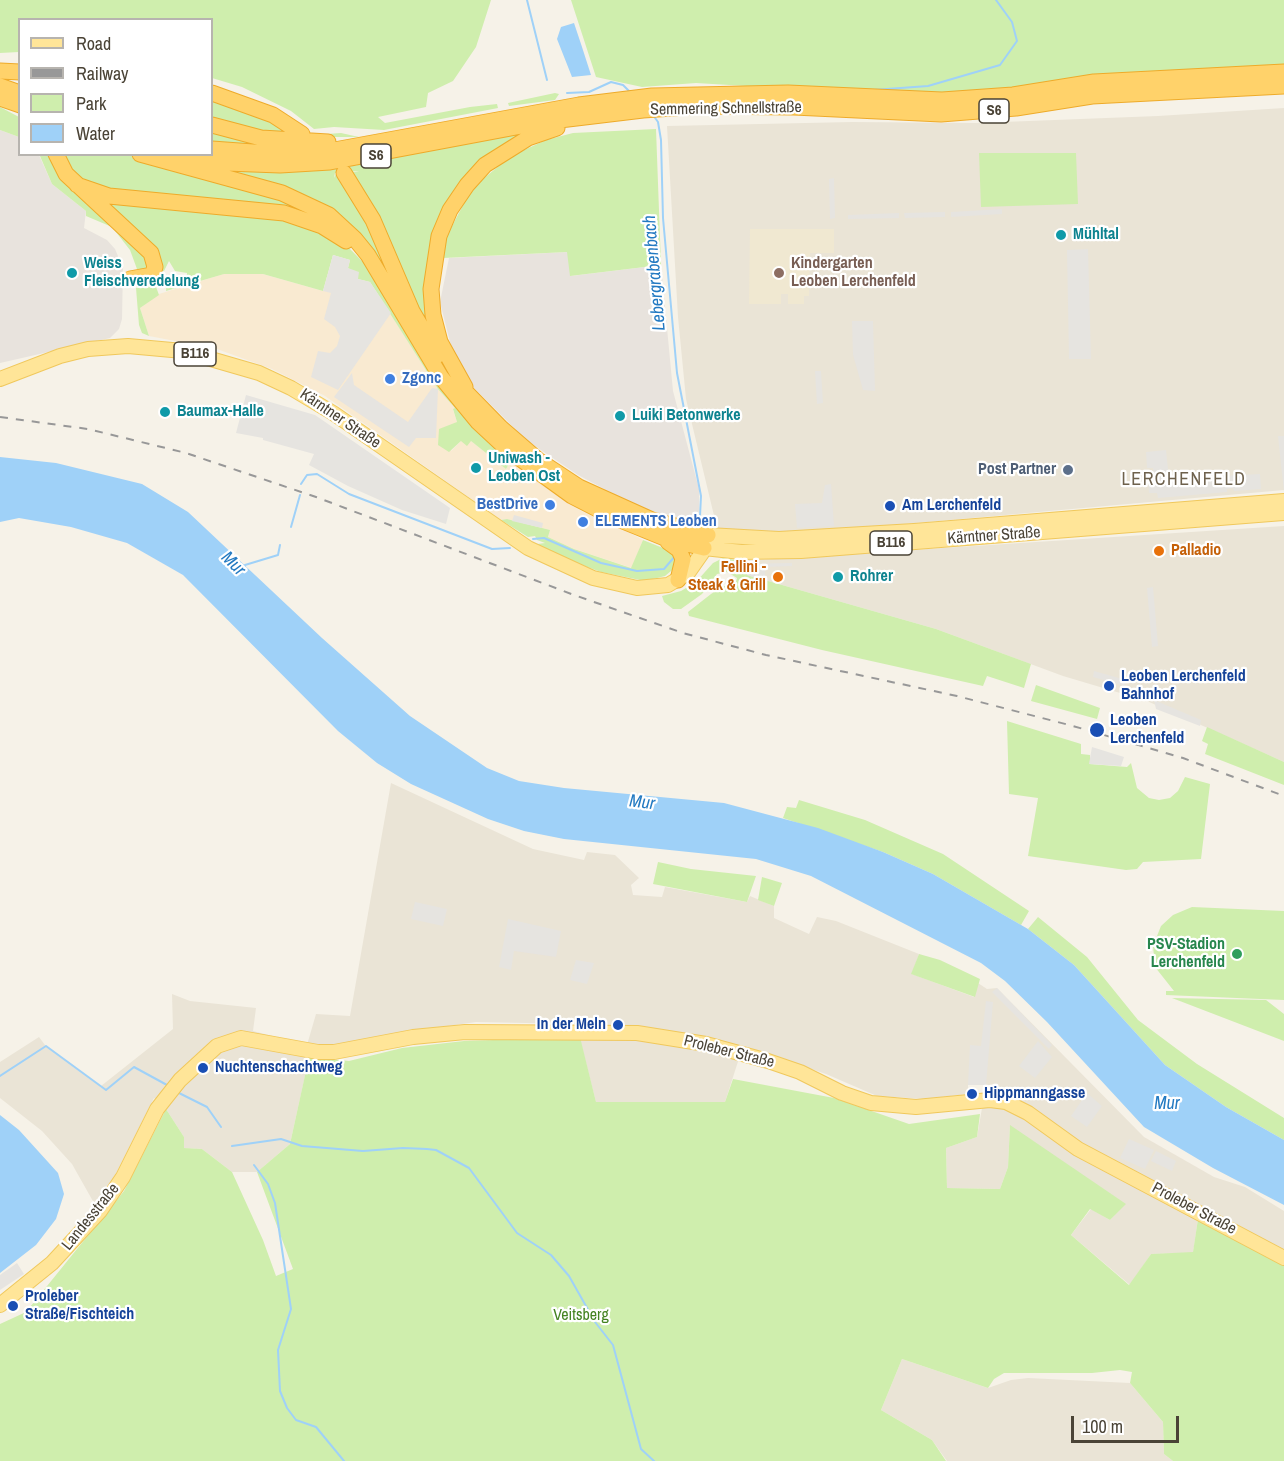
<!DOCTYPE html>
<meta charset="utf-8">
<style>
body{margin:0}
#map{position:relative;width:1284px;height:1461px;overflow:hidden;background:#f6f2e8;font-family:"Archivo Narrow",sans-serif}
canvas{display:block}
.legend{position:absolute;left:18px;top:18px;width:195px;height:138px;box-sizing:border-box;background:#fff;border:2px solid #b7b4af;margin:0;padding:8px 10px;list-style:none;font-size:18px;color:#4a4336}
.legend li{display:flex;align-items:center;gap:12px;height:30px}
.legend b{width:30px;border:2px solid #b7b4af}
.scale{position:absolute;left:1071px;top:1416px;width:108px;height:27px;box-sizing:border-box;border:3px solid #4a4336;border-top:0;padding-left:8px;font-size:18px;line-height:21px;white-space:nowrap;color:#4a4336;-webkit-text-stroke:4px #fff;paint-order:stroke}
</style>
<div id="map">
<canvas width="1284" height="1461"></canvas>
<ul class="legend">
<li><b style="height:8px;background:#ffe598"></b>Road</li>
<li><b style="height:8px;background:#989898"></b>Railway</li>
<li><b style="height:16px;background:#cfeead"></b>Park</li>
<li><b style="height:16px;background:#9fd1f8"></b>Water</li>
</ul>
<div class="scale">100 m</div>
</div>
<script>
const context = document.querySelector('canvas').getContext('2d');
context.lineJoin = 'round';
function fillPath(path, color) { context.fillStyle = color; context.fill(path, 'evenodd'); }
const toPath = rows => new Path2D(rows.map(r => 'M' + r).join(''));
function stroke(path, color, width, dash) { context.strokeStyle = color; context.lineWidth = width; context.lineCap = dash ? 'butt' : 'round'; context.setLineDash(dash || []); context.stroke(path); }
function label(font, color, halo, rows, align = 'center') {
  context.font = font + ' "Archivo Narrow",sans-serif'; context.lineWidth = 4.5; context.setLineDash([]); context.textBaseline = 'middle'; context.strokeStyle = halo; context.fillStyle = color; for (const [text, x, y, turn = 0] of rows) {
    context.save(); context.translate(x, y); context.rotate((+turn || 0) * Math.PI / 180); context.textAlign = isNaN(turn) ? turn : align; if (halo) context.strokeText(text, 0, 0); context.fillText(text, 0, 0); context.restore();
  }
}
fillPath(toPath([
 [1284,108,1284,490,827,531,765,532,717,528,686,399,678,317,667,126,852,122,977,123,1158,116],
 [1284,526,1284,762,1147,701,1063,676,936,629,747,575,742,561],
 [391,783,533,849,584,860,587,852,615,855,639,878,631,885,633,895,662,897,665,887,747,902,750,896,774,906,774,918,809,934,817,917,836,921,919,954,912,974,974,997,978,983,987,989,997,988,1144,1137,1214,1177,1245,1187,1284,1211,1284,1252,1198,1219,1193,1253,1151,1254,1130,1285,1071,1235,1091,1209,1110,1220,1125,1204,1010,1126,1008,1167,1000,1189,947,1188,946,1148,977,1137,986,1085,968,1085,968,1094,924,1099,877,1096,826,1074,743,1046,725,1102,596,1102,576,1024,476,1022,393,1034,341,1044,312,1044,290,1144,257,1172,232,1172,202,1149,184,1148,184,1137,166,1109,154,1098,113,1179,94,1203,72,1164,42,1131,0,1098,0,1062,39,1037,45,1045,101,1086,173,1029,172,994,190,1001,256,1008,253,1031,307,1045,316,1014,350,1016],
 [902,1359,988,1388,1011,1380,1028,1378,1130,1383,1163,1422,1164,1454,1173,1461,947,1461,932,1440,881,1410]
]), '#eae4d6');
fillPath(toPath([
 [223,274,263,274,323,291,370,282,438,388,456,408,453,410,457,422,451,451,461,441,471,441,506,469,511,460,588,510,643,540,632,568,574,549,548,537,550,530,507,519,501,520,325,396,272,369,217,349,149,336,140,308,159,294]
]), '#f9ead1');
fillPath(toPath([
 [0,130,19,137,20,154,39,155,52,184,86,211,84,228,107,240,115,249,123,268,122,319,119,329,110,338,0,363],
 [568,252,571,276,661,265,673,391,699,489,699,511,694,524,642,509,578,475,526,440,473,387,451,346,440,302,449,258]
]), '#e8e3dd');
fillPath(toPath([
 [750,229,834,229,834,253,810,253,809,296,804,296,804,304,788,304,788,294,781,294,781,304,749,304]
]), '#f0e8d1');
fillPath(toPath([
 [0,0,491,0,476,47,453,81,428,93,426,107,378,117,385,123,470,107,497,104,498,108,384,130,334,127,314,129,291,111,242,87,212,78,212,20,20,20,19,52,0,53],
 [571,0,1284,0,1284,65,930,97,696,83,642,87,596,77],
 [555,93,559,94,555,100,509,106,508,103],
 [212,97,258,112,296,136,341,133,359,137,292,137,212,121],
 [0,107,19,117,19,137,0,130],
 [212,129,292,147,212,142],
 [656,129,661,265,570,276,567,252,443,258,445,239,468,196,483,179,511,156,546,140,573,133],
 [525,132,510,143,437,231,439,350,350,173,359,171,335,173,334,178,336,174,340,174,346,181,399,291,345,224,192,165,295,171,342,168],
 [979,153,1076,153,1078,204,981,207],
 [52,155,148,255,150,268,141,271,137,269,130,250,112,227,86,216,86,211,52,184,40,156],
 [60,155,128,155,291,200,315,219,135,195,80,183],
 [105,199,295,218,345,244,369,268,511,460,506,469,471,441,467,446,461,441,449,452,438,445,439,429,457,422,453,409,455,408,438,389,370,282,358,279,348,268,350,260,333,255,323,291,263,274,224,274,166,291,167,281,187,276,187,273,175,271,169,261,164,271,160,271],
 [155,284,159,295,140,308,149,336,142,333,139,325,136,288],
 [507,519,550,530,548,537,574,549,631,568,643,540,673,552,677,566,665,576,645,581,601,572,571,561,537,544,545,543,537,540,535,536,528,537,501,520],
 [723,558,742,561,747,575,936,629,1031,664,1024,688,987,676,983,686,822,650,689,616,688,612,711,594,724,586,735,586,737,578,727,572,717,574,702,594,681,609,673,609,664,602,662,596,681,591,696,582,713,563],
 [1036,685,1100,708,1097,719,1031,701],
 [1007,721,1081,744,1081,754,1090,755,1090,764,1127,767,1131,763,1137,788,1149,798,1159,800,1170,798,1178,791,1185,777,1210,784,1201,859,1143,862,1137,869,1126,870,1028,856,1038,798,1009,794],
 [1207,727,1284,762,1284,785,1205,754,1208,744,1202,741],
 [799,800,865,820,943,854,1029,911,1021,925,933,874,883,852,783,818,787,807,796,808],
 [658,862,691,869,756,876,747,902,653,884],
 [762,877,782,883,774,906,758,900],
 [1192,907,1284,911,1284,1000,1166,995,1166,991,1174,991,1155,967,1153,946,1161,926,1173,915],
 [1038,917,1087,957,1138,1020,1197,1064,1284,1118,1284,1140,1226,1107,1165,1065,1074,965,1028,929],
 [919,954,940,960,980,979,975,997,911,974],
 [1172,998,1266,1000,1284,1014,1284,1041],
 [580,1037,596,1102,725,1102,733,1079,834,1098,909,1124,980,1114,977,1137,946,1148,947,1188,1000,1189,1008,1167,1010,1125,1126,1204,1110,1220,1090,1209,1071,1235,1129,1285,1151,1254,1193,1252,1198,1219,1284,1265,1284,1461,1173,1461,1164,1454,1163,1422,1130,1383,1132,1372,1120,1370,1092,1373,1004,1373,994,1379,988,1388,902,1359,881,1410,932,1440,946,1461,0,1461,0,1324,26,1312,124,1191,166,1109,184,1137,184,1148,202,1149,232,1172,263,1240,276,1276,293,1269,257,1172,290,1144,309,1057,349,1061,402,1048,464,1041]
]), '#cfeead');
fillPath(toPath([
 [834,178,835,218,830,219,829,179],
 [1002,209,1002,214,951,217,951,212],
 [945,212,945,217,905,218,904,213],
 [899,213,899,218,848,219,848,215],
 [1088,249,1091,359,1069,359,1067,250],
 [333,255,350,260,348,268,359,272,358,279,370,282,391,313,338,390,311,377,318,351,330,353,337,346,340,336,335,327,324,319,331,293,323,291],
 [852,321,873,321,875,391,863,390,853,355],
 [815,371,821,371,823,403,817,404],
 [352,373,354,385,408,422,432,388,438,389,436,438,416,438,409,447,334,397],
 [246,395,315,415,450,508,446,524,402,510,348,486,309,465,314,454,263,440,263,438,236,433],
 [1278,436,1284,436,1284,492],
 [1166,450,1169,479,1260,474,1261,489,1234,491,1233,488,1227,489,1227,492,1158,498,1157,493,1149,493,1148,481,1154,480,1153,468,1147,468,1146,452],
 [831,484,834,526,797,528,795,504,822,503,825,485],
 [514,515,543,523,542,528,512,521],
 [792,563,792,566,765,567,765,581,747,575,742,564],
 [1153,587,1158,646,1152,647,1147,588],
 [1094,671,1126,680,1125,686,1093,677],
 [1154,700,1201,720,1200,726,1156,709],
 [1092,747,1124,757,1121,766,1089,764],
 [415,902,447,909,443,926,411,919],
 [508,919,561,931,556,957,514,951,511,970,499,967],
 [576,960,594,963,587,984,570,980],
 [997,988,1052,1045,1049,1049,992,992],
 [986,1001,993,1002,986,1085,968,1085,970,1045,981,1046],
 [1038,1041,1052,1057,1035,1078,1019,1066],
 [1087,1093,1102,1106,1087,1127,1071,1116],
 [1129,1139,1154,1150,1145,1169,1120,1158],
 [1156,1151,1176,1161,1172,1171,1151,1161],
 [17,1263,24,1274,0,1290,0,1275]
]), '#e6e4e0');
fillPath(toPath([
 [574,23,582,47,591,75,572,77,557,39,561,27],
 [0,457,56,463,142,484,188,512,322,638,410,716,487,768,519,781,564,788,724,803,818,828,883,852,933,874,1028,929,1074,965,1165,1065,1226,1107,1284,1140,1284,1205,1213,1168,1144,1127,1047,1022,1005,981,981,963,811,876,756,859,564,839,524,831,488,819,411,784,377,763,338,731,183,575,127,543,71,527,19,518,0,522],
 [0,1115,19,1130,58,1173,64,1194,56,1219,36,1245,0,1273]
]), '#9fd1f8');
stroke(toPath([
 [527,0,547,80],
 [873,90,928,86,1000,65,1017,41,1012,22,996,0],
 [567,93,589,92,611,82,623,85,630,92],
 [653,115,658,122,661,140,663,218,677,373,701,496,700,516,694,526],
 [301,484,307,475,317,474,349,494,492,549,510,548],
 [291,527,300,495],
 [533,539,544,538,601,563,637,571,664,569,676,555],
 [245,565,278,555,280,545],
 [0,1076,46,1046,106,1090,134,1067,167,1085],
 [179,1093,207,1107,221,1127],
 [232,1146,281,1139,302,1146,363,1151,403,1148,427,1149,436,1150,469,1168,517,1233,551,1255,569,1276,595,1322,613,1345,641,1449,654,1461],
 [254,1165,268,1184,275,1203,291,1309,278,1350,280,1391,287,1408,296,1420,316,1427,344,1461]
]), '#9fd1f8', 2);
const major = toPath([
 [0,379,60,356,88,349,128,346,183,351,259,373,291,388,333,413,528,548,593,578,637,588,668,585,688,573,702,553,708,535,779,539,914,531,1284,501],
 [704,548,741,552,801,551,1284,513],
 [0,1305,52,1263,100,1211,123,1177,157,1109,180,1080,217,1046,241,1038,318,1052,334,1052,413,1037,465,1032,637,1033,706,1044,768,1061,800,1072,842,1093,871,1103,916,1107,990,1100,1006,1102,1028,1113,1078,1149,1284,1258]
]);
const highway = toPath([
 [0,71,20,72],
 [0,86,20,93],
 [212,93,273,115,302,134],
 [0,98,20,105],
 [212,125,261,138,328,142],
 [212,149,280,154,329,151,579,105,652,96,788,93,942,100,1013,95,1094,82,1284,72],
 [56,154,66,174,151,253,155,267,152,275,130,279],
 [140,154,282,193,329,215,355,239,368,255,441,377,478,422,507,449,572,496,613,517,667,539,704,548],
 [172,154,226,163,280,165,330,162,543,122,643,110,702,106,794,107,941,114,1016,108,1092,96,1284,86],
 [344,173,373,220,412,311,438,355],
 [77,185,109,196,284,213,322,226,346,241],
 [456,382,501,428,538,460,579,487,652,520,708,535],
 [465,387,440,342,433,315,431,289,439,236,450,210,467,185,485,165,528,138,557,128],
 [668,542,679,550,683,559,678,580]
]);
stroke(major, '#f0c85c', 16);
stroke(highway, '#eeab2a', 17);
stroke(major, '#ffe598', 14);
stroke(highway, '#ffd26a', 15);
stroke(toPath([
 [0,417,88,429,186,453,316,497,574,595,683,633,766,655,957,696,1073,726,1183,758,1284,796]
]), '#989898', 2, [8, 8]);
for (const [x, y, r, color] of [
 [1061,235,6,"#0f9aa8"],
 [72,273,6,"#0f9aa8"],
 [779,273,6,"#8d6e63"],
 [390,379,6,"#3f7fe0"],
 [165,412,6,"#0f9aa8"],
 [620,416,6,"#0f9aa8"],
 [476,468,6,"#0f9aa8"],
 [1068,470,6,"#5c6f8a"],
 [550,505,6,"#3f7fe0"],
 [890,506,6,"#1a4fb4"],
 [583,522,6,"#3f7fe0"],
 [1159,551,6,"#e8710a"],
 [778,577,6,"#e8710a"],
 [838,577,6,"#0f9aa8"],
 [1109,686,6,"#1a4fb4"],
 [1097,730,8,"#1a4fb4"],
 [1237,954,6,"#2e9e5b"],
 [618,1025,6,"#1a4fb4"],
 [203,1068,6,"#1a4fb4"],
 [972,1094,6,"#1a4fb4"],
 [13,1306,6,"#1a4fb4"]
]) { const dot = new Path2D(); dot.arc(x, y, r, 0, 2 * Math.PI); context.fillStyle = color; context.fill(dot); stroke(dot, '#fff', 2); }
for (const [x, y, w] of [
 [994,111,30],
 [376,156,30],
 [195,354,42],
 [891,543,42]
]) { const box = new Path2D(); box.roundRect(x - w / 2, y - 12, w, 24, 4.5); context.fillStyle = '#fff'; context.fill(box); stroke(box, '#4a4336', 1.5); }
label('bold 15px', '#4a4336', null, [
 ["S6",994,111],
 ["S6",376,156],
 ["B116",195,354],
 ["B116",891,543]
]);
label('16px', '#4a4336', '#fff', [
 ["Semmering Schnellstraße",726,109,-1],
 ["Kärntner Straße",340,419,34],
 ["Kärntner Straße",994,536,-4],
 ["Proleber Straße",729,1052,14],
 ["Proleber Straße",1194,1209,28],
 ["Landesstraße",91,1217,-51]
]);
label('bold 16px', '#0d838f', '#fff', [
 ["Mühltal",1073,235],
 ["Weiss",84,264],
 ["Fleischveredelung",84,282],
 ["Baumax-Halle",177,412],
 ["Luiki Betonwerke",632,416],
 ["Uniwash -",488,459],
 ["Leoben Ost",488,477],
 ["Rohrer",850,577]
], 'left');
label('bold 16px', '#785e54', '#fff', [
 ["Kindergarten",791,264],
 ["Leoben Lerchenfeld",791,282]
], 'left');
label('bold 16px', '#366cbe', '#fff', [
 ["Zgonc",402,379],
 ["BestDrive",538,505,"right"],
 ["ELEMENTS Leoben",595,522]
], 'left');
label('bold 16px', '#4e5e75', '#fff', [
 ["Post Partner",1056,470]
], 'right');
label('bold 16px', '#164399', '#fff', [
 ["Am Lerchenfeld",902,506],
 ["Leoben Lerchenfeld",1121,677],
 ["Bahnhof",1121,695],
 ["Leoben",1110,721],
 ["Lerchenfeld",1110,739],
 ["In der Meln",606,1025,"right"],
 ["Nuchtenschachtweg",215,1068],
 ["Hippmanngasse",984,1094],
 ["Proleber",25,1297],
 ["Straße/Fischteich",25,1315]
], 'left');
label('bold 16px', '#c56008', '#fff', [
 ["Palladio",1171,551],
 ["Fellini -",766,568,"right"],
 ["Steak & Grill",766,586,"right"]
], 'left');
label('bold 16px', '#27864d', '#fff', [
 ["PSV-Stadion",1225,945],
 ["Lerchenfeld",1225,963]
], 'right');
label('16px', '#448322', '#fff', [
 ["Veitsberg",581,1316]
]);
label('italic 18px', '#237ac2', '#fff', [
 ["Lebergrabenbach",655,273,-95],
 ["Mur",233,564,45],
 ["Mur",642,803,7],
 ["Mur",1167,1104]
]);
context.letterSpacing = '1.5px';
label('18px', '#6e614c', '#fff', [
 ["LERCHENFELD",1184,480]
]);
context.letterSpacing = '0px';
</script>
